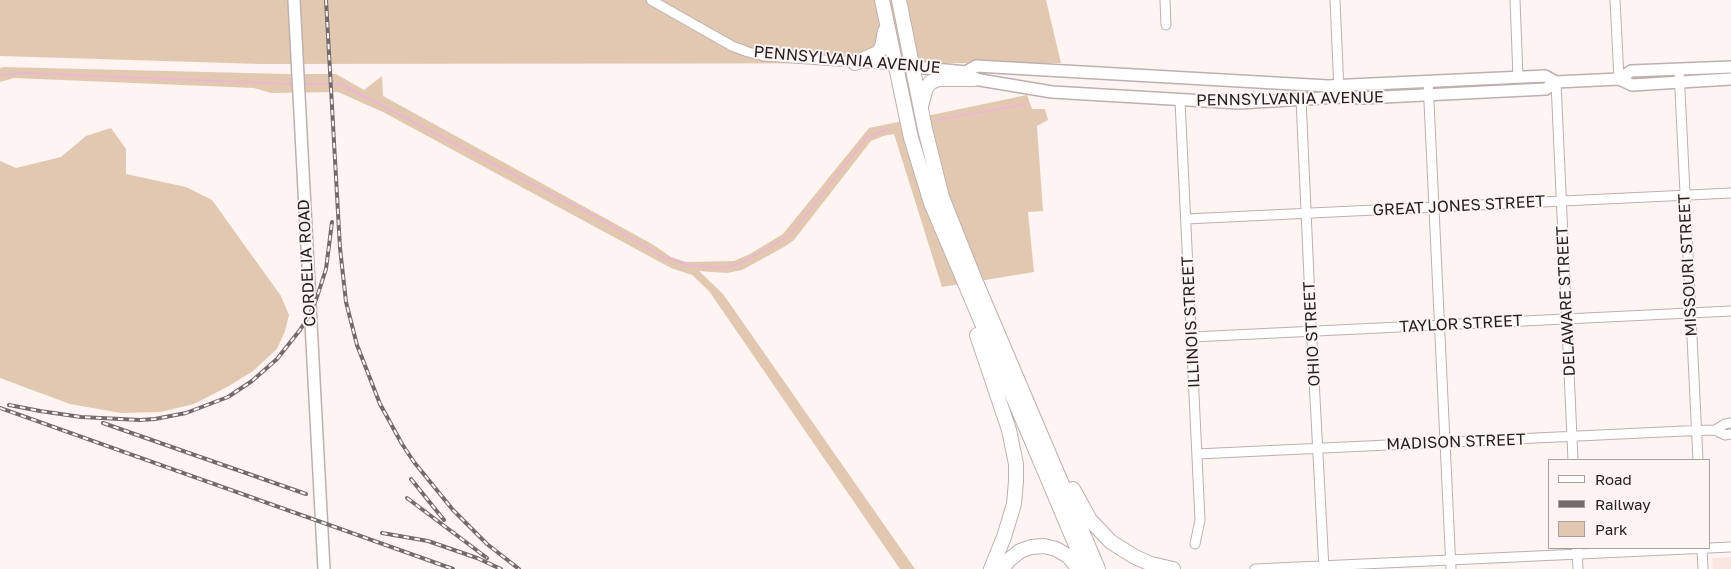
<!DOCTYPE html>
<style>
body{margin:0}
#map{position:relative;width:1731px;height:569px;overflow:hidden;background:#fef4f2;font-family:"Golos Text",sans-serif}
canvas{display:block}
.legend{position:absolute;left:1548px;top:459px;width:162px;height:90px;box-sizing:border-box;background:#fef4f2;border:1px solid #a8a09e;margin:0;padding:6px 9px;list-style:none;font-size:15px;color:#262121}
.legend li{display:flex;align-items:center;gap:10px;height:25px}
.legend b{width:25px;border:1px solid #a8a09e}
</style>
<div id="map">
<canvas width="1731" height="569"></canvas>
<ul class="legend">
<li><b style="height:6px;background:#fff"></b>Road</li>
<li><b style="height:6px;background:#726b6a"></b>Railway</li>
<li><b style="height:14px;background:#e2c8b0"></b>Park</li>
</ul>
</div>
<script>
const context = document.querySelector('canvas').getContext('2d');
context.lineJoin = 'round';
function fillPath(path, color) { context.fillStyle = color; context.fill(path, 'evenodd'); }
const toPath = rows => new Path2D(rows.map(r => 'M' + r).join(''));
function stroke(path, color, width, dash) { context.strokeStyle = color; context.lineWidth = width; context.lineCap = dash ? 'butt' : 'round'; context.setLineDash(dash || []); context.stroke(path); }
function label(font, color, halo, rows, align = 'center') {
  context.font = font + ' "Golos Text",sans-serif'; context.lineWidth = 4; context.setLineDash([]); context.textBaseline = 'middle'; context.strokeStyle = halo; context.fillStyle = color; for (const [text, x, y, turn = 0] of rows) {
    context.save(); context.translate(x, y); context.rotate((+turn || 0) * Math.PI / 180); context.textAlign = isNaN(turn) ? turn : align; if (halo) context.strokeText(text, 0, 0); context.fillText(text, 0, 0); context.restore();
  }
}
fillPath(toPath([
 [1731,557,1731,569,1713,569,1712,558]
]), '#fbe5e1');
fillPath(toPath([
 [0,0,1046,0,1061,63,260,64,0,56],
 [3,67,288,74,336,74,364,90,382,76,383,96,652,244,671,257,686,262,734,261,750,254,783,234,869,128,1027,95,1032,109,1045,109,1048,120,1037,126,1043,211,1028,212,1034,272,942,287,894,134,883,136,871,141,794,240,784,247,742,270,727,273,699,271,723,294,915,569,900,569,709,291,692,275,671,268,383,112,338,92,271,93,254,88,14,78,0,82,0,68],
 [111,128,126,149,126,174,186,187,212,200,281,296,289,315,285,331,277,349,253,371,229,386,194,404,160,412,121,413,70,404,0,378,0,161,16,168,61,157,86,136]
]), '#e2c8b0');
stroke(toPath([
 [0,75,21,73,293,84],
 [303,84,340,84,600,219,661,256,692,266,722,268,739,264,790,235,867,137,888,129],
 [937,120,1027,104]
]), '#eab8ce', 2);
const minor = toPath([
 [651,0,732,46,748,52,764,56,895,65],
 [1165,0,1166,25],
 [1335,0,1339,91],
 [1515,0,1518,77],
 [1615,0,1619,79],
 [1679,70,1698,460],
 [1428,81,1451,569],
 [1556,82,1573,460],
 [1301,99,1311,322,1324,569],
 [1180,101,1200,520,1195,544],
 [1186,219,1731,193],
 [1192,337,1731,311],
 [1715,430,1725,424,1731,423],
 [1197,454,1684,431,1715,430,1725,435,1731,434],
 [1577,548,1578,569],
 [1702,548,1703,569],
 [1255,569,1731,547]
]);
const major = toPath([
 [294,0,324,569],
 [904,66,966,72,976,66,1328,86,1545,76,1556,82],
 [966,72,974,79,1052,92,1239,103,1339,97,1363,98,1546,89,1556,82,1619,79,1631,71,1731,67],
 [1619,79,1632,85,1731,79]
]);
const highway = toPath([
 [882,0,911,138,931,203,1086,569],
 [899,0,925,129,942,197,975,280,1098,569],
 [855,63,878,53,882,47,885,31],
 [921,106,926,88,931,82,939,79,974,79],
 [977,335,1009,430,1016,464,1016,481,1014,504,1004,537,991,569],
 [1073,489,1090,520,1111,542,1135,557,1151,564,1173,569],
 [1002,569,1009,560,1020,551,1031,547,1044,546,1056,549,1068,556,1079,569]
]);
stroke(minor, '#bdb0af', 11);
stroke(major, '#bdb0af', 14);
stroke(highway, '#bdb0af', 16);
stroke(minor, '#fff', 9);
stroke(major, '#fff', 11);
stroke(highway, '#fff', 14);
const rail = toPath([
 [326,0,340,248,346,302,357,345,380,404,402,444,414,462,453,510,487,544,519,569],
 [9,405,40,411,81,417,140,420,155,419,186,413,228,397,252,381,277,359,300,330,310,314,317,297,326,269,332,222],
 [0,408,453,569],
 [103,423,306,494],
 [411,479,444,520],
 [407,498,487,558],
 [382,533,428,541,477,558,501,569]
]);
stroke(rail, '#726b6a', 4);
stroke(rail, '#fef4f2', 2, [5.5]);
label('16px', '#262121', '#fef4f2', [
 ["PENNSYLVANIA AVENUE",847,60,5],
 ["PENNSYLVANIA AVENUE",1290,99,-1],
 ["GREAT JONES STREET",1459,206,-3],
 ["CORDELIA ROAD",307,263,-93],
 ["MISSOURI STREET",1688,265,-93],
 ["DELAWARE STREET",1566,301,-93],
 ["ILLINOIS STREET",1191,322,-93],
 ["TAYLOR STREET",1461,324,-3],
 ["OHIO STREET",1312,334,-93],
 ["MADISON STREET",1456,442,-2]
]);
</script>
